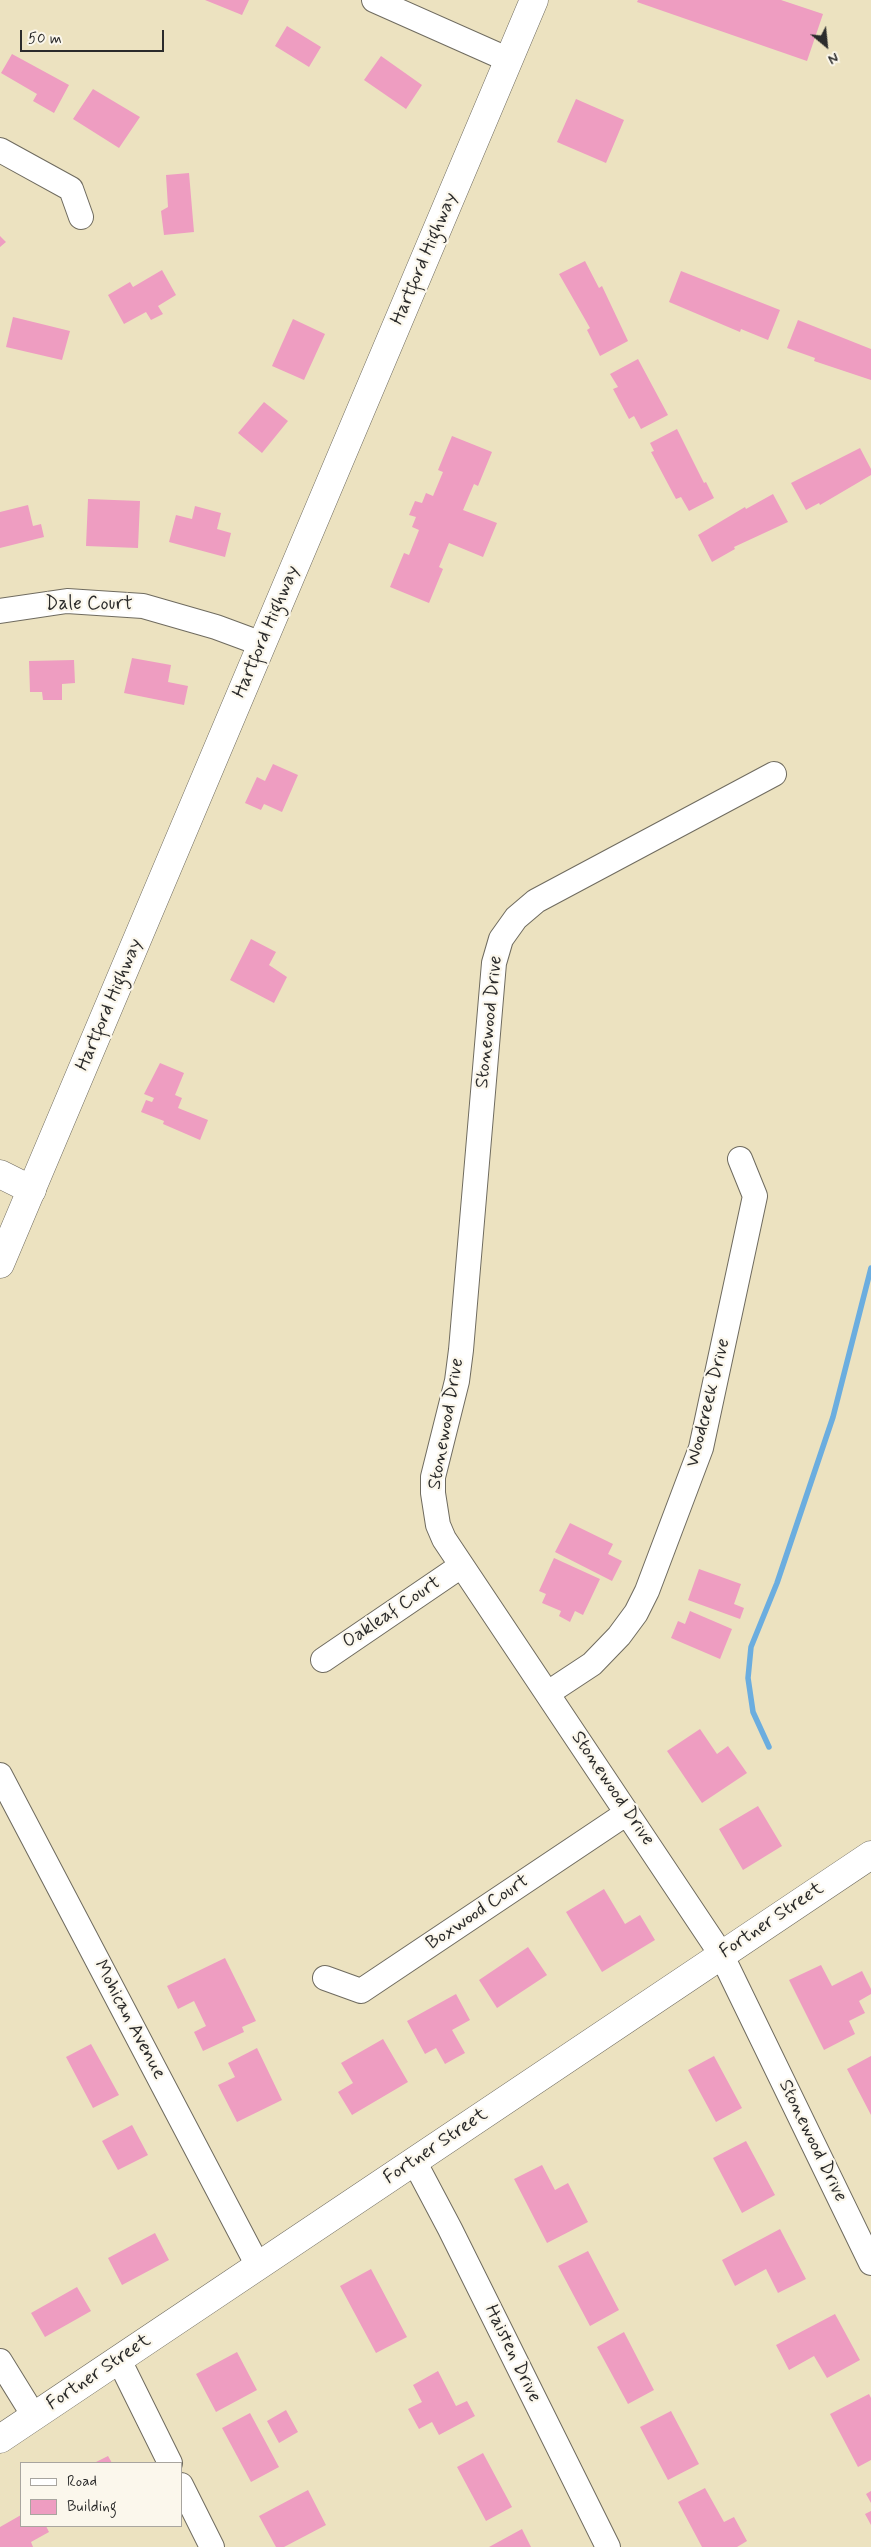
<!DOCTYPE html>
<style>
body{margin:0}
#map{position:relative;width:871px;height:2547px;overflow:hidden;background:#ece2c0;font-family:Mynerve,sans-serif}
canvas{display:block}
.legend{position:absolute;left:20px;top:2462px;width:162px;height:65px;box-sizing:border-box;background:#fbf7ec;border:1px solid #a8a59f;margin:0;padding:6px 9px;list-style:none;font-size:15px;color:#2b2b2b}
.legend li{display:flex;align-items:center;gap:10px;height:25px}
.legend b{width:25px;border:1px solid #a8a59f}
.north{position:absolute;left:801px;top:20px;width:50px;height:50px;-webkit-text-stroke:4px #fbf7ec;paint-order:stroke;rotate:152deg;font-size:14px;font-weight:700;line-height:20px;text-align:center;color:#2b2b2b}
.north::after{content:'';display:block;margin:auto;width:18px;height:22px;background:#2b2b2b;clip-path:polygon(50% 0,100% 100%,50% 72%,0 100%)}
.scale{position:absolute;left:20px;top:30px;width:144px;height:22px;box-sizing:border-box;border:2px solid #2b2b2b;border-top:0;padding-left:6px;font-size:15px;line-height:18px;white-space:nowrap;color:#2b2b2b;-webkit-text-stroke:4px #fbf7ec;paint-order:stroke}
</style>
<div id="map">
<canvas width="871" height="2547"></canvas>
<ul class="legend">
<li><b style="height:6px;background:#fff"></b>Road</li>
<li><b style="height:14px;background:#ee9dc1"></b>Building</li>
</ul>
<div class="north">N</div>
<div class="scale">50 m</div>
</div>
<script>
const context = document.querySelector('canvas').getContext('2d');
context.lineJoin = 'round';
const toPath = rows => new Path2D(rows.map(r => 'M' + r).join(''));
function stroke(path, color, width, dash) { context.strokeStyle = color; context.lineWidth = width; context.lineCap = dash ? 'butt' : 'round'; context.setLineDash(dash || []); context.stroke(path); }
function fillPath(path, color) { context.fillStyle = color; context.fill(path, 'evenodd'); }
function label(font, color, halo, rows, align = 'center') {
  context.font = font + ' Mynerve,sans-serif'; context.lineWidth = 4.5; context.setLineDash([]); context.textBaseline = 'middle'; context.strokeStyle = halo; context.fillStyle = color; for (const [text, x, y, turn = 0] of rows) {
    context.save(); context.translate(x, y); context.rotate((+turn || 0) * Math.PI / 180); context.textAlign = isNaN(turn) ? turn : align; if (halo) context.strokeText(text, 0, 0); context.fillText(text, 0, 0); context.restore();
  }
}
stroke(toPath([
 [769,1747,753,1712,748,1678,751,1647,777,1583,833,1417,871,1268]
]), '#6baddf', 5.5);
fillPath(toPath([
 [205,0,249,0,242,15],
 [638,0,781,0,823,14,807,61,637,2],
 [287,26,321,47,309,67,275,46],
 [12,54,69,85,54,113,33,101,37,94,1,73],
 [381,56,422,85,406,109,364,80],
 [93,89,140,117,119,148,73,119],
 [576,99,624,120,606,163,557,142],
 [189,173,194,232,164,235,161,211,168,207,166,175],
 [0,236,6,242,0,247],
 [585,261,599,288,602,286,628,341,600,356,587,330,590,328,559,274],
 [162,270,176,295,158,306,163,314,151,320,146,312,124,324,108,295,130,282,133,287],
 [681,271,780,310,768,340,741,329,740,332,669,302],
 [13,317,70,331,62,360,6,347],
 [293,319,325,334,304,380,272,366],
 [798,320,871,349,871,380,814,361,815,358,787,348],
 [638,359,668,415,641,429,634,416,629,419,613,389,618,387,610,374],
 [264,402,288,421,262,453,238,433],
 [677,429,704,483,706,482,714,498,689,511,681,497,676,499,651,452,654,451,650,443],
 [452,436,492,452,478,486,474,484,463,510,497,523,483,557,449,543,439,567,443,569,429,603,390,587,404,553,409,555,419,530,412,527,416,517,409,515,415,501,422,503,426,493,433,496,443,472,438,470],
 [860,448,871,469,871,475,820,505,819,503,806,510,791,483],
 [773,494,788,522,734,547,735,549,712,562,698,535,745,507,746,509],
 [88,499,140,501,138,548,86,546],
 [28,505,33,526,41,524,44,537,0,548,0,512],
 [195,506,221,513,217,529,231,533,225,557,169,542,176,515,192,519],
 [132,658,171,665,168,682,188,686,184,705,124,693],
 [74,660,75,683,62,684,62,700,43,700,42,692,30,692,29,661],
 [273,764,298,775,282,812,264,804,261,810,245,803,257,777,265,781],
 [251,939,276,952,269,965,287,977,274,1003,230,980],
 [160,1063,184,1073,175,1095,182,1098,178,1108,208,1120,200,1140,163,1124,164,1121,141,1112,146,1100,152,1102,154,1098,144,1094],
 [570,1523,613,1544,608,1554,622,1561,612,1581,555,1552],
 [554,1558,600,1579,583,1615,575,1611,570,1622,559,1616,561,1611,542,1603,546,1594,539,1591],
 [699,1569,741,1584,734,1604,744,1608,740,1619,688,1600],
 [690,1611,732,1629,720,1659,671,1638,678,1621,685,1624],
 [700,1729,717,1754,728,1746,747,1773,702,1803,667,1751],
 [758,1806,782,1846,743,1870,719,1829],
 [604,1889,625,1924,640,1915,655,1940,602,1972,566,1912],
 [528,1947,547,1975,497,2008,479,1980],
 [225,1958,256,2021,242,2027,244,2032,203,2051,194,2032,206,2026,194,2001,178,2009,167,1986],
 [821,1965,832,1986,862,1971,871,1989,871,1994,859,2001,865,2013,849,2021,855,2034,824,2050,789,1980],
 [456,1994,470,2020,452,2030,465,2053,445,2064,436,2048,425,2054,407,2021],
 [383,2039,408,2082,352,2115,338,2092,353,2083,341,2063],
 [91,2044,119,2095,93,2108,66,2057],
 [257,2048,282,2100,237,2122,218,2085,235,2077,228,2063],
 [714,2056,742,2108,716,2122,688,2070],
 [871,2056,871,2115,847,2069],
 [132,2125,148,2155,118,2170,102,2141],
 [746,2141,775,2195,742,2213,713,2158],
 [542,2165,555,2190,568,2183,588,2222,547,2243,514,2179],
 [780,2229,806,2279,778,2293,766,2269,735,2286,722,2260],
 [155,2233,169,2260,122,2285,108,2258],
 [588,2251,619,2310,590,2326,558,2266],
 [371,2269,407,2337,376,2353,340,2286],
 [77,2287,91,2311,45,2337,31,2313],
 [835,2314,860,2360,827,2378,814,2356,789,2370,776,2345],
 [624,2332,654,2390,628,2404,597,2347],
 [237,2352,257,2390,216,2412,196,2374],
 [438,2371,456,2406,467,2401,475,2416,439,2435,432,2422,419,2429,408,2409,422,2402,413,2385],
 [869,2394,871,2398,871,2460,858,2467,830,2414],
 [286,2410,298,2432,279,2443,267,2421],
 [671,2411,699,2464,668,2480,640,2427],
 [250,2413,279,2467,251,2482,222,2428],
 [483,2453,512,2507,486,2521,457,2467],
 [108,2456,112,2463,94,2463],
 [705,2488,724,2522,734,2517,747,2541,737,2547,702,2547,678,2502],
 [308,2490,326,2525,284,2547,276,2547,259,2516],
 [871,2491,871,2503,866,2494],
 [871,2511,871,2525,865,2514],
 [21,2515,21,2526,46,2526,49,2532,31,2542,33,2547,0,2547,0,2527],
 [522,2529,531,2547,489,2547]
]), '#ee9dc1');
const minor = toPath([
 [374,0,509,60],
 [0,150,71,189,81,217],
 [0,611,67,601,143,606,216,627,262,644],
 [774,774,536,901,516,918,501,939,494,963,461,1350,457,1381,433,1477,433,1493,438,1525,444,1539,721,1954,871,2263],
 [323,1660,461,1566],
 [548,1693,592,1664,619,1636,636,1613,647,1591,701,1448,755,1196,740,1159],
 [0,1775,258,2266],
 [325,1978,361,1991,627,1813],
 [414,2161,450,2229,608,2547],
 [119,2360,170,2463],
 [0,2361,34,2416],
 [181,2485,212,2547]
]);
const tertiary = toPath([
 [0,1174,32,1190],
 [0,2439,871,1855]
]);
const secondary = toPath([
 [0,1264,534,0]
]);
stroke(minor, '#6f6b5f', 26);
stroke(tertiary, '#6f6b5f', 29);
stroke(secondary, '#6f6b5f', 29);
stroke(minor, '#fff', 24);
stroke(tertiary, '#fff', 28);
stroke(secondary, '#fff', 28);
label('19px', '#2b2b2b', '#fbf7ec', [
 ["Hartford Highway",425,259,-67],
 ["Dale Court",89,605],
 ["Hartford Highway",267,632,-67],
 ["Hartford Highway",110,1005,-67],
 ["Stonewood Drive",490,1022,-84],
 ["Woodcreek Drive",709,1403,-76],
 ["Stonewood Drive",447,1424,-80],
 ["Oakleaf Court",392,1613,-34],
 ["Stonewood Drive",612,1789,56],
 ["Boxwood Court",478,1913,-34],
 ["Fortner Street",772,1921,-34],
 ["Mohican Avenue",129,2020,62],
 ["Stonewood Drive",812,2141,64],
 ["Fortner Street",436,2147,-34],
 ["Haisten Drive",512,2354,64],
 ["Fortner Street",99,2373,-34]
]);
</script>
